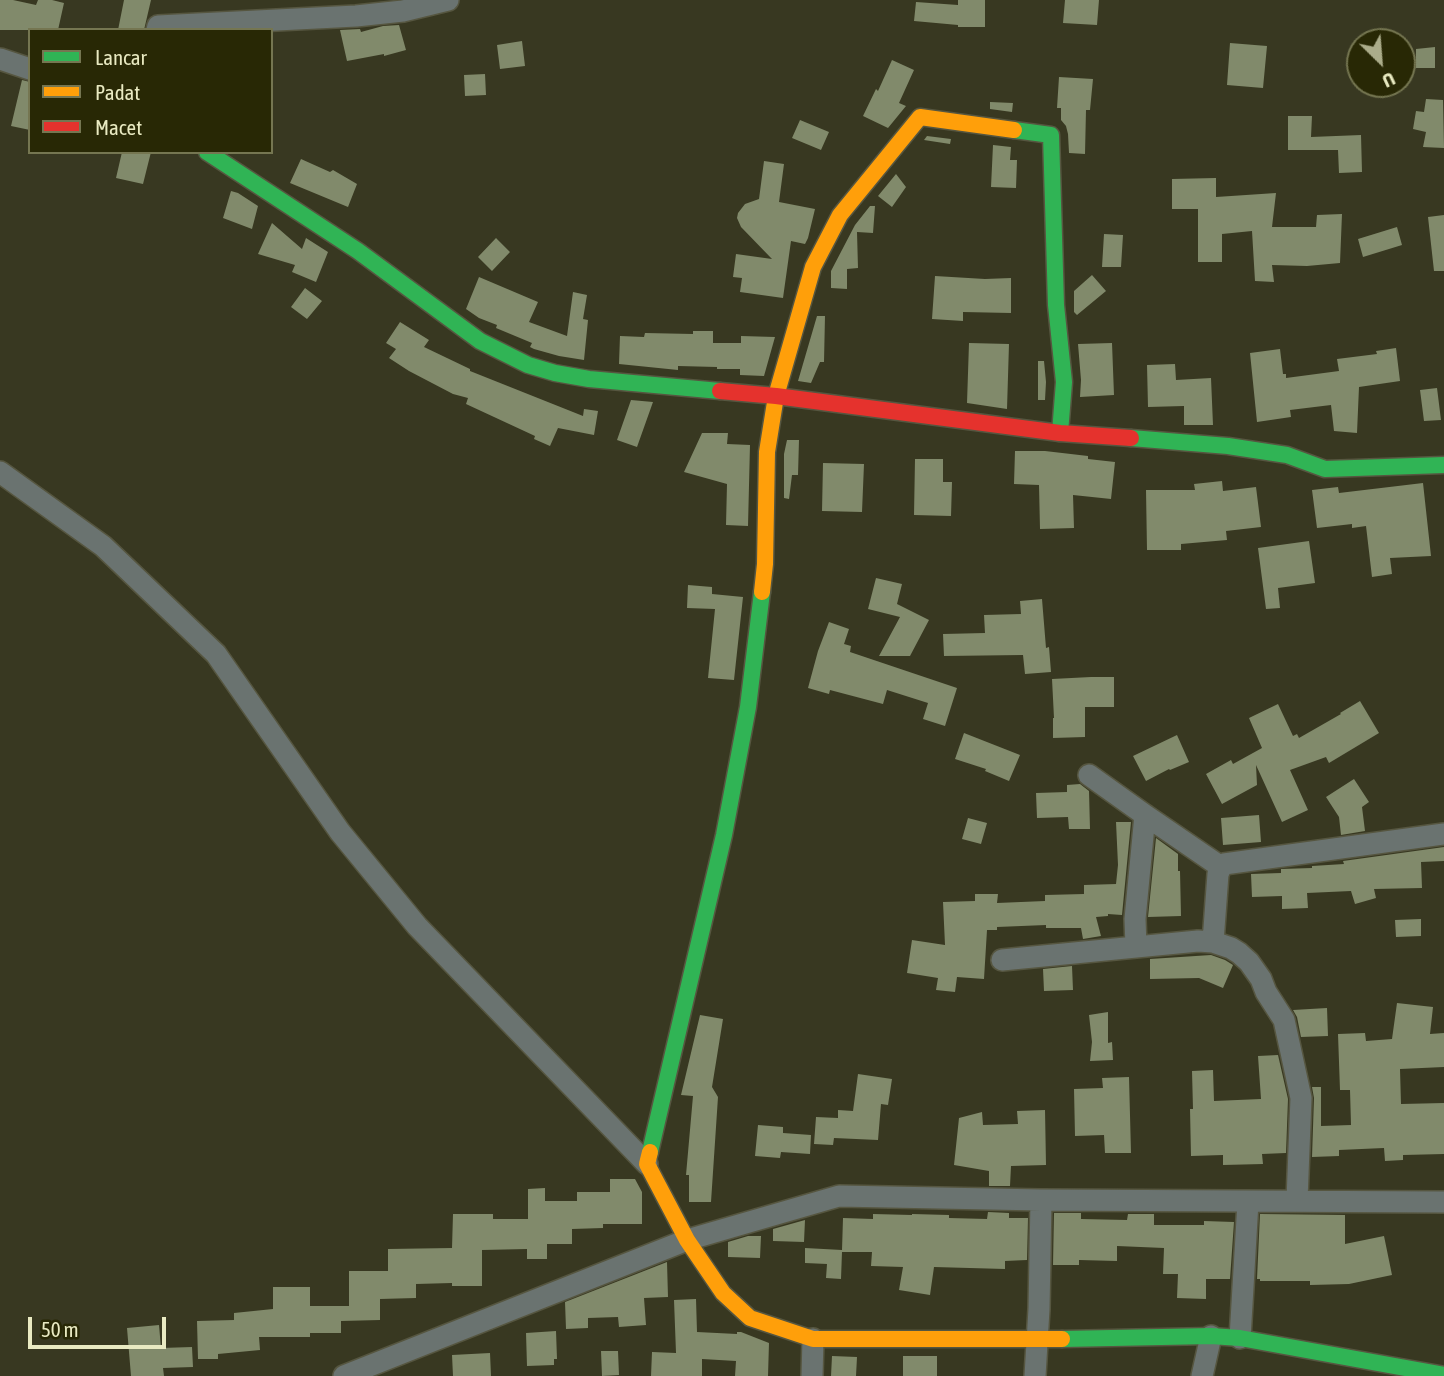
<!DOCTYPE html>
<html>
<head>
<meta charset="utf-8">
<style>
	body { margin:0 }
	#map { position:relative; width:1444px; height:1376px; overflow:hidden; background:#383821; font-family:"Asap Condensed",sans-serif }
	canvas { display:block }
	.legend { position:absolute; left:28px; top:28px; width:245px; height:126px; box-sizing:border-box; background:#282805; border:2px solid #757651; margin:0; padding:9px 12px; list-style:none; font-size:21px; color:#e9eac2 }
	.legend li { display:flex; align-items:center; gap:14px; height:35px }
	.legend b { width:35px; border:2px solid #757651 }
	.north { position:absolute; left:1346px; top:28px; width:70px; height:70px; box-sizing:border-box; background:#282805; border:2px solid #757651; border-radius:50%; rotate:155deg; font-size:19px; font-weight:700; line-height:28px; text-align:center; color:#e9eac2 }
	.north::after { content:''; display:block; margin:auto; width:24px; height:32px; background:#abac8a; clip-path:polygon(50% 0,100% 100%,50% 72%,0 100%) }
	.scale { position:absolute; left:28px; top:1317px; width:138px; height:32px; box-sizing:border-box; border:4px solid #e9eac2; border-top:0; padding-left:9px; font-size:21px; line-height:24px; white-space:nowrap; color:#e9eac2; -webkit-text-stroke:5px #282805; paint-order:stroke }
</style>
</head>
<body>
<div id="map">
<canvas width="1444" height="1376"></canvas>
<ul class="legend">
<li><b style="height:9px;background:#30b455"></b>Lancar</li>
<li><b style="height:9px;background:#ff9f0a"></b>Padat</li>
<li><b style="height:9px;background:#e5322d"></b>Macet</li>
</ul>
<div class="north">U</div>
<div class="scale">50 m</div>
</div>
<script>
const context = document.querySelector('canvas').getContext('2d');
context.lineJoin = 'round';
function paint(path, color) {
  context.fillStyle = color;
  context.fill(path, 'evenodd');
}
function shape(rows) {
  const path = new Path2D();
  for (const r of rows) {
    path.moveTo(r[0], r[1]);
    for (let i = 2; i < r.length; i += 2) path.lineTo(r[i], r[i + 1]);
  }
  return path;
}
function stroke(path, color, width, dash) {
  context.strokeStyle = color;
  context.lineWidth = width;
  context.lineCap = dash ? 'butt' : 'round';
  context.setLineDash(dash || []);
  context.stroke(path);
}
paint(shape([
	[0,0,13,0,36,5,38,0,52,0,64,3,58,30,0,30],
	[124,0,151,0,144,30,118,30],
	[958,0,985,0,985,27,958,27,958,25,914,21,916,2,958,5],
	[1065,0,1099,0,1097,25,1063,23],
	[399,25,406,50,384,56,384,54,347,61,340,30,360,29,361,32,383,26],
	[522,41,525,66,500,69,497,45],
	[1230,43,1267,46,1263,88,1227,85],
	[1435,47,1435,68,1416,68,1416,49],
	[892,60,914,70,899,103,906,106,888,128,863,116,876,89,878,91],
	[485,74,486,95,465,96,464,75],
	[1059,77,1093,79,1090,110,1086,110,1085,154,1069,153,1068,134,1066,126,1061,120,1061,108,1057,108],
	[22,80,30,82,30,130,11,126],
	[1426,99,1443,100,1444,148,1423,147,1426,132,1413,129,1416,111,1424,112],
	[990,102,1013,103,1012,112,990,109],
	[1288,116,1312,116,1311,137,1361,135,1362,172,1339,173,1338,150,1288,150],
	[800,120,829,132,821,150,792,138],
	[927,136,951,139,950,144,924,140],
	[993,145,1011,147,1010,160,1017,160,1016,188,991,187],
	[122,152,151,152,143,184,116,178],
	[301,159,330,172,333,170,357,184,348,207,290,183],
	[764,161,784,164,779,202,815,209,808,238,805,244,791,241,783,298,740,292,742,278,733,277,736,254,772,259,741,227,737,218,738,213,745,204,759,199],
	[896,174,906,187,892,207,878,196],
	[1216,178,1216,197,1276,193,1272,227,1316,227,1317,215,1342,214,1340,263,1307,266,1272,265,1274,282,1255,281,1252,231,1222,234,1222,262,1198,262,1198,209,1172,209,1172,179],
	[231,191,238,193,258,206,252,229,223,218],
	[870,206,875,206,873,233,857,232,858,268,847,269,847,289,831,288,831,271,855,225],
	[1444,215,1444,271,1434,271,1428,217],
	[272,223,302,249,306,238,328,252,316,282,292,272,295,265,258,254],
	[1397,227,1402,245,1363,257,1358,239],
	[1104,234,1123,235,1121,267,1102,267],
	[496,238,510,252,492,271,478,257],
	[1092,275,1106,291,1077,315,1074,312,1074,291],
	[935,276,985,279,1011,278,1011,313,963,312,963,321,932,319],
	[479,277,538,302,529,322,567,336,573,292,587,295,583,319,588,320,584,360,559,356,534,349,530,347,532,343,496,328,497,325,479,318,466,309],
	[305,288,322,301,307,319,291,307],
	[817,316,825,316,824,362,820,362,811,383,798,381],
	[400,322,429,340,424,347,470,369,470,371,583,416,584,409,598,411,594,435,558,428,550,446,534,439,535,436,466,404,468,398,453,394,409,371,389,358,396,349,386,343],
	[693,331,713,331,713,343,741,343,741,336,775,337,764,376,740,375,740,369,717,369,717,367,678,366,678,370,619,364,620,336,644,337,645,333,693,334],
	[969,343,1009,344,1007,409,967,403],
	[1112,343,1114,395,1080,397,1081,380,1078,344],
	[1396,348,1400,381,1359,387,1357,433,1334,431,1331,405,1290,410,1291,417,1257,422,1250,353,1280,349,1283,374,1286,374,1286,378,1339,371,1337,359,1377,354,1376,351],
	[1038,361,1044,361,1046,382,1045,400,1038,400],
	[1175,364,1176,380,1211,378,1213,425,1184,425,1184,406,1148,407,1147,365],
	[1437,388,1441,420,1424,421,1420,390],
	[631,400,653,402,637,447,617,440],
	[702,433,728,433,727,444,750,445,748,526,726,525,727,484,684,472],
	[787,440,799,440,798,475,792,475,789,499,784,498,784,454],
	[1015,451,1045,451,1088,456,1088,459,1115,462,1111,499,1073,495,1074,528,1040,529,1039,485,1014,484],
	[915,459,943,459,943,482,952,482,951,516,914,515],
	[823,463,864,464,862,512,822,511],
	[1222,481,1223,491,1256,487,1261,527,1226,531,1227,540,1181,544,1181,550,1147,550,1146,490,1195,490,1194,484],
	[1423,483,1431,556,1390,558,1392,574,1372,577,1366,526,1352,528,1352,524,1317,528,1312,490,1338,487,1339,493],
	[1309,541,1315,583,1278,588,1280,608,1266,609,1258,548],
	[876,578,902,584,897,604,929,620,910,656,879,656,900,617,868,609],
	[688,585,712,587,712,594,743,597,734,680,708,678,715,609,687,608],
	[1042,599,1046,648,1049,647,1051,672,1025,674,1023,655,944,656,943,634,985,633,984,615,1021,614,1020,601],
	[829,622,849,629,844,644,851,646,850,652,957,688,945,726,923,719,928,703,887,690,883,704,830,690,829,694,808,688,818,651],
	[1091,677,1114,677,1114,707,1085,707,1085,737,1053,738,1053,718,1054,718,1052,679],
	[1360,701,1379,733,1329,763,1326,757,1290,770,1308,810,1282,822,1256,765,1257,785,1222,804,1206,774,1231,760,1233,764,1262,748,1249,718,1278,704,1293,736,1297,734,1299,738,1341,714,1340,713],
	[964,733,1020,755,1009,781,985,771,986,769,955,759],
	[1177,735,1189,762,1170,770,1169,769,1146,781,1133,756],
	[1354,779,1369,802,1362,807,1365,831,1341,835,1339,817,1326,797],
	[1080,784,1089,791,1090,829,1069,829,1068,817,1037,818,1036,793,1067,792,1067,785],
	[1259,815,1261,842,1223,845,1221,818],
	[968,818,987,823,981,844,962,839],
	[1116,822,1131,822,1122,915,1108,914,1108,916,1096,917,1101,936,1083,939,1081,928,1046,928,1046,925,997,927,997,930,987,930,984,979,957,977,955,992,936,990,938,978,907,973,912,940,945,945,943,902,975,901,975,894,998,894,997,903,1045,901,1045,895,1084,894,1084,885,1116,884,1118,865],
	[1156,838,1178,854,1178,871,1180,871,1181,916,1148,917],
	[1444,847,1444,861,1421,862,1422,888,1374,889,1376,898,1355,904,1351,891,1307,893,1308,908,1282,909,1282,896,1252,897,1251,874,1281,873,1281,869,1312,868,1312,866,1344,864,1343,861],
	[1421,919,1421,936,1396,937,1395,920],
	[1211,955,1225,960,1233,965,1223,988,1199,978,1150,979,1150,959],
	[1072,966,1073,990,1044,991,1043,969],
	[1397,1003,1433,1007,1430,1034,1444,1033,1444,1067,1400,1069,1401,1104,1444,1103,1444,1154,1403,1155,1403,1160,1385,1161,1384,1148,1339,1150,1339,1156,1312,1157,1314,1098,1312,1087,1321,1087,1321,1126,1351,1125,1350,1090,1340,1090,1338,1034,1365,1033,1366,1041,1392,1039],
	[1327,1008,1328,1036,1301,1037,1297,1017,1293,1010],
	[1108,1012,1108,1043,1112,1042,1113,1060,1090,1061,1092,1042,1089,1015],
	[700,1015,723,1019,712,1087,718,1097,711,1202,689,1202,689,1175,686,1175,693,1096,681,1095],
	[1278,1055,1288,1099,1286,1153,1262,1154,1263,1164,1223,1165,1223,1155,1191,1156,1190,1109,1193,1109,1192,1071,1213,1070,1214,1101,1261,1099,1258,1056],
	[858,1074,892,1079,888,1105,881,1104,878,1140,834,1138,833,1145,814,1144,816,1117,838,1118,838,1110,853,1111],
	[1129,1077,1131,1153,1105,1153,1104,1135,1075,1136,1074,1089,1103,1088,1102,1078],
	[1045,1110,1046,1165,1011,1166,1010,1186,989,1186,989,1171,954,1165,959,1118,982,1112,983,1125,1018,1124,1017,1111],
	[758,1125,783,1127,783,1133,811,1135,810,1154,781,1152,780,1158,755,1156],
	[610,1179,635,1179,642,1192,642,1224,603,1224,603,1228,572,1229,572,1244,547,1244,547,1259,527,1259,527,1249,482,1250,482,1286,452,1286,452,1283,416,1284,416,1298,380,1299,380,1320,341,1321,341,1333,310,1333,310,1337,259,1337,260,1350,218,1354,218,1359,198,1359,197,1321,234,1320,234,1313,273,1309,273,1287,310,1287,310,1306,349,1306,349,1271,388,1271,388,1249,452,1248,453,1214,493,1214,493,1219,528,1219,528,1189,545,1188,545,1201,577,1201,577,1192,610,1192],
	[988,1212,1009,1213,1009,1218,1028,1218,1027,1260,1005,1261,1005,1269,934,1267,930,1295,899,1290,903,1267,871,1266,872,1252,842,1252,841,1279,826,1278,827,1264,805,1263,805,1248,842,1250,843,1218,873,1219,873,1214,912,1215,912,1214,949,1215,949,1218,987,1219],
	[1054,1213,1081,1213,1081,1219,1127,1220,1128,1214,1154,1214,1154,1225,1204,1225,1204,1221,1234,1222,1230,1279,1206,1279,1206,1299,1177,1298,1178,1274,1163,1274,1164,1248,1117,1246,1117,1261,1079,1260,1079,1265,1053,1265],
	[1260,1214,1345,1215,1345,1244,1384,1236,1392,1275,1349,1284,1310,1285,1310,1281,1260,1281,1260,1279,1257,1279],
	[805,1220,804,1242,773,1241,773,1229],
	[748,1236,761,1236,760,1258,728,1257,728,1242],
	[667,1262,668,1297,644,1298,646,1325,619,1327,618,1317,588,1318,588,1328,566,1329,565,1302],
	[696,1299,697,1332,737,1334,737,1332,741,1332,769,1343,768,1376,735,1376,736,1361,702,1359,702,1376,651,1376,652,1352,676,1353,674,1300],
	[159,1325,161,1348,192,1347,193,1367,163,1368,164,1376,131,1376,127,1328],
	[556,1331,557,1359,554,1359,554,1365,527,1366,526,1333],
	[601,1351,618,1351,619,1375,602,1376],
	[490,1353,491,1376,453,1376,452,1355],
	[832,1356,857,1357,856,1376,831,1376],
	[903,1356,937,1356,937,1376,903,1376]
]), '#818a6b');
const street = shape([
	[157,30,158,26,356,16,403,11,448,0],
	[0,59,30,69],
	[0,472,103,546,216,654,340,832,417,926,647,1164],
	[1089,775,1145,815,1221,867],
	[1213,942,1218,874,1221,867,1224,864,1444,834],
	[1136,947,1135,919,1145,815],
	[1002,960,1198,941,1213,942,1231,948,1239,953,1249,962,1261,979,1266,992,1284,1020,1301,1098,1297,1200],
	[1240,1338,1248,1202],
	[344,1376,687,1240,839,1196,1041,1200,1444,1202],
	[812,1376,813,1339],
	[1035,1376,1039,1309,1041,1200],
	[1202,1376,1211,1336]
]);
const fast = shape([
	[1014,130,1051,135,1056,305,1064,382,1060,433],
	[207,152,358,251,480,341,528,365,555,373,589,379,720,391],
	[1131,438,1228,446,1287,455,1325,469,1444,465],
	[650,1152,724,835,748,707,762,592],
	[1062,1339,1211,1336,1240,1338,1444,1375]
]);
const slow = shape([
	[762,592,765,564,767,452,776,396,813,267,840,215,920,117,1014,130],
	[650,1152,647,1164,687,1240,723,1293,750,1318,813,1339,1062,1339]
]);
const jam = shape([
	[720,391,776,396,1060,433,1131,438]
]);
stroke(street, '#565640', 24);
stroke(fast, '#565640', 19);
stroke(slow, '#565640', 19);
stroke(jam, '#565640', 19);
stroke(street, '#6a7370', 21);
stroke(fast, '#30b455', 16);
stroke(slow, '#ff9f0a', 16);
stroke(jam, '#e5322d', 16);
</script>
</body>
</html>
